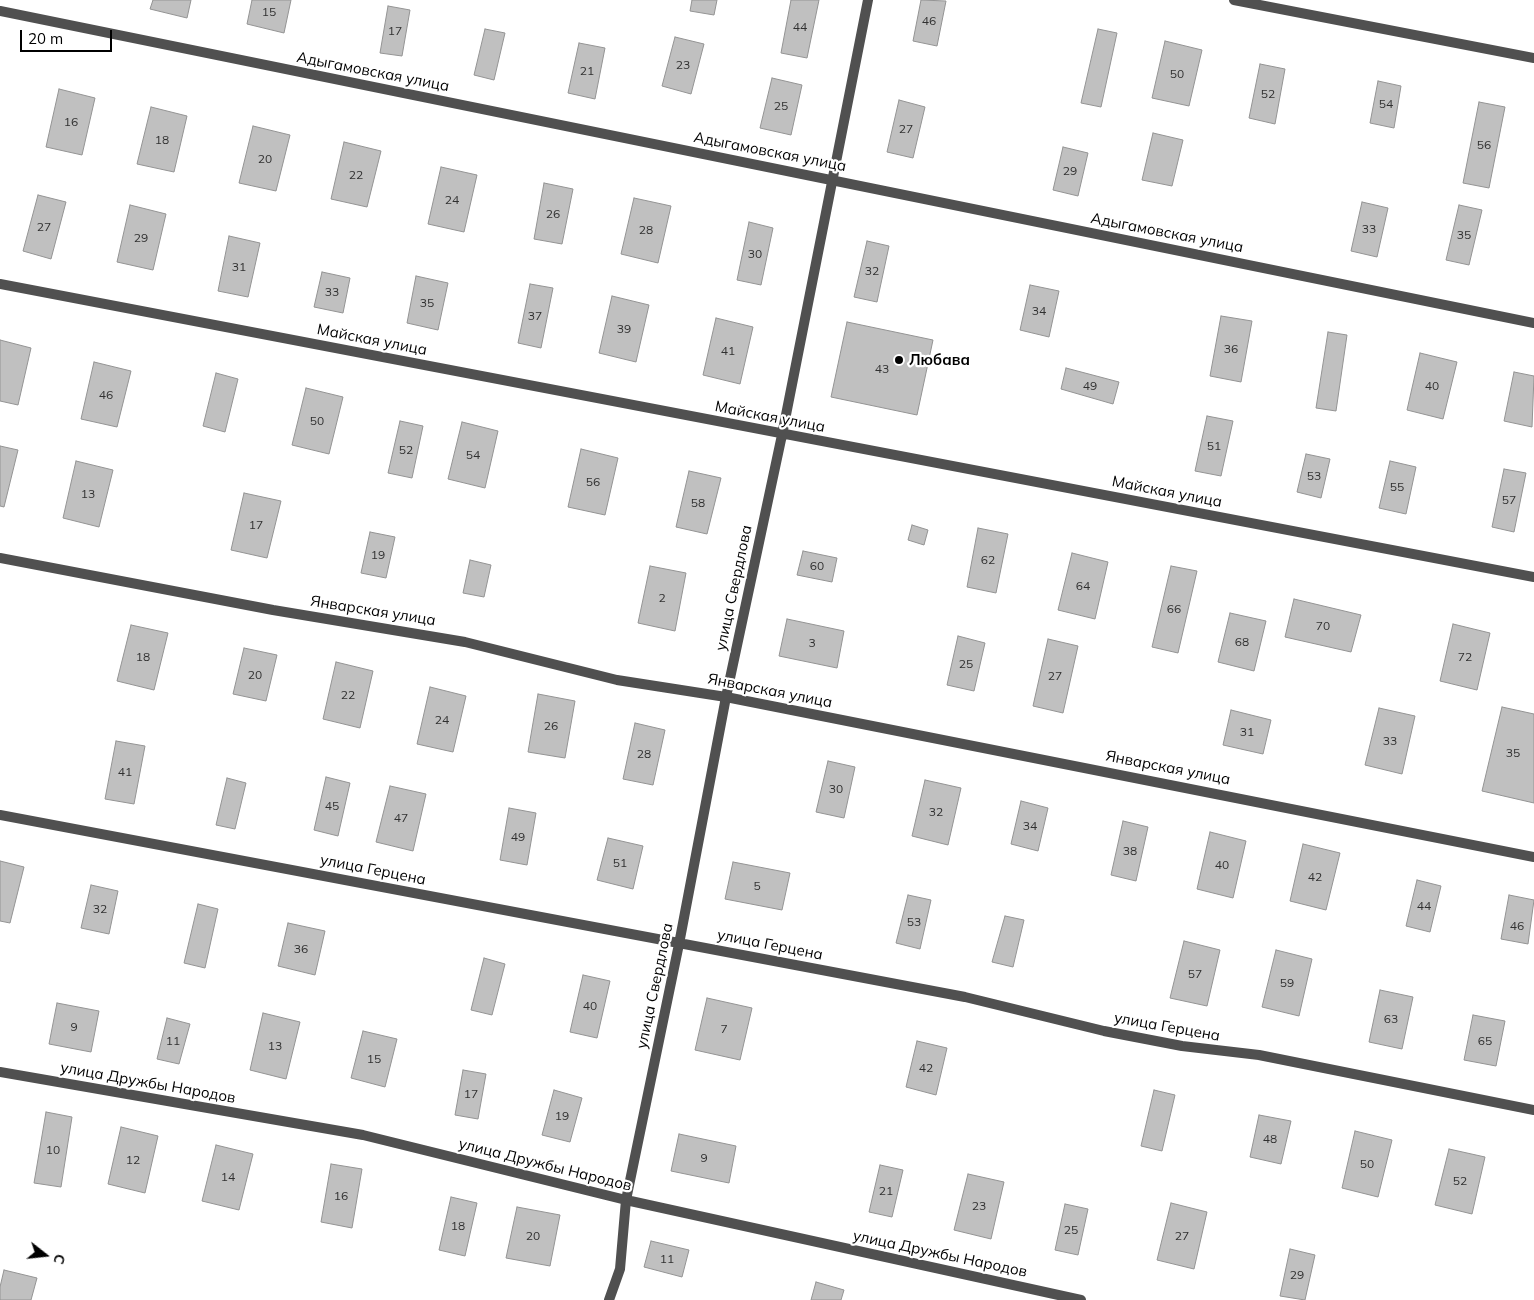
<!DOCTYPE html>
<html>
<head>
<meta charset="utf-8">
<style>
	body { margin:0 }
	#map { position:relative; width:1534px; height:1300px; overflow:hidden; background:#fff; font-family:Mulish,sans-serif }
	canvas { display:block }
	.north { position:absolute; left:20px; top:1230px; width:50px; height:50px; -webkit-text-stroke:4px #fff; paint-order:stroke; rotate:106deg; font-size:14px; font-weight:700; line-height:20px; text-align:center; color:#000 }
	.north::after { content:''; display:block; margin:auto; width:18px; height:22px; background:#000; clip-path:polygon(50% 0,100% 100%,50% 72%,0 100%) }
	.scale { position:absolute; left:20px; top:30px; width:92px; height:22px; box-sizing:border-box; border:2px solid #000; border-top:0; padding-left:6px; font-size:15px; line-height:18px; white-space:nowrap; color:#000; -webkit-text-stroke:4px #fff; paint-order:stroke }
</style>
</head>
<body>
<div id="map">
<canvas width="1534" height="1300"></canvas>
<div class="north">С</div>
<div class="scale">20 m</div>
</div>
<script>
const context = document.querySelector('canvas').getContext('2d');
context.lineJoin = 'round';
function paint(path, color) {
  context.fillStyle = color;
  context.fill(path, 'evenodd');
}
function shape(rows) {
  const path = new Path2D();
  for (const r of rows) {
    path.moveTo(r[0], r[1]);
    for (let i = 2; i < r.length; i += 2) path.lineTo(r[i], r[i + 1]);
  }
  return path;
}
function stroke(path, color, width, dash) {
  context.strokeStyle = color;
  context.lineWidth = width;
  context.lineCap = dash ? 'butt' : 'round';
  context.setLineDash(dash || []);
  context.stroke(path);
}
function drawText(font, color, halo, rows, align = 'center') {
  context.font = font + ' Mulish,sans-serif';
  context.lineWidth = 4.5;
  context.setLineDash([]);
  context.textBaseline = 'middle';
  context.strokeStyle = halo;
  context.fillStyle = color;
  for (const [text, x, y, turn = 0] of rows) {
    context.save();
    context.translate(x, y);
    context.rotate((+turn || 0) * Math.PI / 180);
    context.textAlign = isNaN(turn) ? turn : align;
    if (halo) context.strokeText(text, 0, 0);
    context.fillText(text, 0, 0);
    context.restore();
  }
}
const building = shape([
	[153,0,191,0,187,18,150,9,153,0],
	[252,0,291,0,284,33,247,24,252,0],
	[692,0,717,0,714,15,690,11,692,0],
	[791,0,819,0,807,58,781,53,791,0],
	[921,0,946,1,937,46,913,41,921,0],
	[388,6,410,10,402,56,380,53,388,6],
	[485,29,505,33,494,80,474,75,485,29],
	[1098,29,1117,33,1101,107,1081,103,1098,29],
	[675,37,704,44,691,94,662,86,675,37],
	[1165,41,1202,50,1189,106,1152,98,1165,41],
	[579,43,605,48,595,99,568,93,579,43],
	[1260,64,1285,69,1275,124,1249,118,1260,64],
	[772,78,802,85,791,135,760,128,772,78],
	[1378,81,1401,86,1394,128,1370,123,1378,81],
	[59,89,95,98,82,155,46,147,59,89],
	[899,100,925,107,913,158,887,152,899,100],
	[1479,102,1505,107,1489,188,1463,183,1479,102],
	[151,107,187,116,174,172,137,164,151,107],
	[253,126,290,135,276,191,239,183,253,126],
	[1153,133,1183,140,1172,186,1142,180,1153,133],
	[344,142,381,151,367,207,331,199,344,142],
	[1063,147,1088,153,1078,196,1053,190,1063,147],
	[441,167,477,175,464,232,428,224,441,167],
	[544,183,573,189,562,244,534,239,544,183],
	[38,195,66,202,51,259,23,251,38,195],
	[634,198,671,206,658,263,621,254,634,198],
	[1362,202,1388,208,1377,257,1351,251,1362,202],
	[130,205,166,214,153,270,117,262,130,205],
	[1459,205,1482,210,1469,265,1446,260,1459,205],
	[749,222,773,228,761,285,737,280,749,222],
	[229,236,260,243,248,297,218,291,229,236],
	[867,241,889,246,877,302,854,297,867,241],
	[322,272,350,278,343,313,314,307,322,272],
	[416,276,448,283,438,330,407,323,416,276],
	[530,284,553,288,541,348,518,343,530,284],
	[1030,285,1059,291,1049,337,1020,330,1030,285],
	[612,296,649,305,636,362,599,353,612,296],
	[1221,316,1252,321,1241,382,1210,376,1221,316],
	[716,318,753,327,740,384,703,375,716,318],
	[847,322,933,340,917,415,831,397,847,322],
	[1328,332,1347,335,1336,411,1316,408,1328,332],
	[0,340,31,348,18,405,0,401,0,340],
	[1420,353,1457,362,1443,419,1407,410,1420,353],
	[94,362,131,371,117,427,81,419,94,362],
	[1066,368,1119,382,1113,404,1061,389,1066,368],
	[1514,372,1534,376,1532,427,1504,421,1514,372],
	[216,373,238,379,225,432,203,426,216,373],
	[306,388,343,397,329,454,292,445,306,388],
	[1207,416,1233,421,1221,476,1195,471,1207,416],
	[400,421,423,426,412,478,388,473,400,421],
	[462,422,498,431,485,488,448,479,462,422],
	[0,446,18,450,4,507,0,506,0,446],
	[581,449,618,458,605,515,568,507,581,449],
	[1306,454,1330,459,1321,498,1297,492,1306,454],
	[76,461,113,470,99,527,63,518,76,461],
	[1390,461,1416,467,1406,514,1379,508,1390,461],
	[1504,469,1526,473,1514,532,1492,527,1504,469],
	[689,471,721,478,707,534,676,527,689,471],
	[244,493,281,501,267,558,231,550,244,493],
	[912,525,928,530,924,545,908,540,912,525],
	[978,528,1008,534,996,593,967,587,978,528],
	[370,532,395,537,386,578,361,573,370,532],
	[803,551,837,558,832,582,797,575,803,551],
	[1072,553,1108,562,1095,619,1058,610,1072,553],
	[470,560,491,565,484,597,463,593,470,560],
	[650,566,686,573,675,631,638,623,650,566],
	[1171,566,1197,571,1178,653,1152,647,1171,566],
	[1294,599,1361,615,1351,652,1285,637,1294,599],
	[1230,613,1266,621,1254,671,1218,662,1230,613],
	[787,619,844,631,837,668,779,656,787,619],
	[1453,624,1490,633,1477,690,1440,681,1453,624],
	[131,625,168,633,154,690,117,681,131,625],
	[958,636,985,643,974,691,947,685,958,636],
	[1048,639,1078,646,1063,713,1033,706,1048,639],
	[244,648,277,655,266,701,233,694,244,648],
	[336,662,373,671,360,728,323,719,336,662],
	[430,687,466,696,453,752,417,744,430,687],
	[538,694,575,701,565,758,528,752,538,694],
	[1502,707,1534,714,1534,803,1482,791,1502,707],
	[1379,708,1415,716,1402,774,1365,765,1379,708],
	[1231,710,1271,720,1263,754,1223,745,1231,710],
	[635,723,665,730,653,785,623,779,635,723],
	[116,741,145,746,134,804,105,799,116,741],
	[828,761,855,767,844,818,816,812,828,761],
	[326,777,350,783,338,836,314,830,326,777],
	[227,778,246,783,235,829,216,825,227,778],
	[925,780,961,788,948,845,912,836,925,780],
	[390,786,426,794,413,851,376,842,390,786],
	[1021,801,1048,808,1038,851,1011,844,1021,801],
	[509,808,536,813,527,865,500,860,509,808],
	[1123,821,1148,827,1136,881,1111,875,1123,821],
	[1210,832,1246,841,1233,898,1197,889,1210,832],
	[608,838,643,846,633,889,597,880,608,838],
	[1303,844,1340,853,1326,910,1290,901,1303,844],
	[0,861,24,867,10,923,0,921,0,861],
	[733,862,790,873,782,910,725,899,733,862],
	[1417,880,1441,886,1430,932,1406,926,1417,880],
	[91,885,118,891,109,934,81,928,91,885],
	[908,895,931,900,920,949,896,943,908,895],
	[1509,895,1534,900,1528,944,1501,939,1509,895],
	[198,904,218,909,205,968,184,963,198,904],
	[1005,916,1024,920,1013,967,992,962,1005,916],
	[288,923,325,931,315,975,278,966,288,923],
	[1184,941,1220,950,1207,1006,1170,998,1184,941],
	[1276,950,1312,959,1299,1016,1262,1007,1276,950],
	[484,958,505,964,492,1015,471,1010,484,958],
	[583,975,610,981,597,1038,570,1032,583,975],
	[1380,990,1413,997,1402,1049,1369,1042,1380,990],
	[707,998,752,1008,740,1060,695,1050,707,998],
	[57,1003,99,1011,91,1052,49,1044,57,1003],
	[263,1013,300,1022,286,1079,250,1070,263,1013],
	[1473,1015,1505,1021,1496,1066,1464,1060,1473,1015],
	[167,1018,190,1024,179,1064,157,1059,167,1018],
	[363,1031,397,1039,385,1087,351,1078,363,1031],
	[917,1041,947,1048,936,1095,906,1087,917,1041],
	[463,1070,486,1074,478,1119,455,1115,463,1070],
	[554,1090,582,1098,570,1142,542,1135,554,1090],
	[1154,1090,1175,1095,1162,1151,1141,1146,1154,1090],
	[46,1112,72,1117,61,1187,34,1183,46,1112],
	[1259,1115,1291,1121,1281,1164,1250,1157,1259,1115],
	[121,1127,158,1136,145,1193,108,1184,121,1127],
	[1355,1131,1392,1140,1378,1197,1342,1188,1355,1131],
	[679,1134,736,1146,729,1183,671,1171,679,1134],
	[216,1145,253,1154,239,1210,202,1201,216,1145],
	[1449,1149,1485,1157,1472,1214,1435,1205,1449,1149],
	[331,1164,362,1169,352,1228,321,1222,331,1164],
	[880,1165,903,1170,892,1217,869,1212,880,1165],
	[968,1174,1004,1182,991,1239,954,1230,968,1174],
	[451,1197,477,1203,465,1256,439,1250,451,1197],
	[1171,1203,1207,1212,1194,1269,1157,1260,1171,1203],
	[1065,1204,1088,1209,1078,1255,1055,1250,1065,1204],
	[517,1207,560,1215,550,1266,506,1258,517,1207],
	[651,1241,689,1250,682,1277,644,1267,651,1241],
	[1290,1249,1315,1255,1305,1300,1280,1296,1290,1249],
	[4,1270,37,1278,31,1300,0,1300,0,1287,4,1270],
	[816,1282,844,1290,841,1300,811,1300,816,1282]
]);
paint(building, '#c0c0c0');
stroke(building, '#949494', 1);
stroke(shape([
	[0,11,1534,323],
	[0,284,1534,577],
	[0,558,273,610,465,642,617,680,726,697,1534,857],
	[0,815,965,997,1104,1031,1182,1046,1259,1055,1534,1110],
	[0,1072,363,1135,626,1200,1081,1300],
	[609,1300,620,1269,626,1200,679,944,726,697,782,435,868,0]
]), '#505050', 10);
stroke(shape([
	[1234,0,1534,58]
]), '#505050', 10);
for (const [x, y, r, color] of [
	[899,360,5,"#000"]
]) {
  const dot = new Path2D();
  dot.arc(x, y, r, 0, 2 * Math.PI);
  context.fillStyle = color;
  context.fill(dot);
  stroke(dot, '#fff', 2);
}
drawText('12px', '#303030', null, [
	["15",269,12],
	["46",929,21],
	["44",800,27],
	["17",395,31],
	["23",683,65],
	["21",587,71],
	["50",1177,74],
	["52",1268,94],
	["54",1386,104],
	["25",781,106],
	["16",71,122],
	["27",906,129],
	["18",162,140],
	["56",1484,145],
	["20",265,159],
	["29",1070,171],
	["22",356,175],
	["24",452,200],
	["26",553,214],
	["27",44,227],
	["33",1369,229],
	["28",646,230],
	["35",1464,235],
	["29",141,238],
	["30",755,254],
	["31",239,267],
	["32",872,271],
	["33",332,292],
	["35",427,303],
	["34",1039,311],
	["37",535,316],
	["39",624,329],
	["36",1231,349],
	["41",728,351],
	["43",882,369],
	["49",1090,386],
	["40",1432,386],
	["46",106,395],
	["50",317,421],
	["51",1214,446],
	["52",406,450],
	["54",473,455],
	["53",1314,476],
	["56",593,482],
	["55",1397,487],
	["13",88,494],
	["57",1509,500],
	["58",698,503],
	["17",256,525],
	["19",378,555],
	["62",988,560],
	["60",817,566],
	["64",1083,586],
	["2",662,598],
	["66",1174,609],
	["70",1323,626],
	["68",1242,642],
	["3",812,643],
	["18",143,657],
	["72",1465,657],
	["25",966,664],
	["20",255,675],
	["27",1055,676],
	["22",348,695],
	["24",442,720],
	["26",551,726],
	["31",1247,732],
	["33",1390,741],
	["35",1513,753],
	["28",644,754],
	["41",125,772],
	["30",836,789],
	["45",332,806],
	["32",936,812],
	["47",401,818],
	["34",1030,826],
	["49",518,837],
	["38",1130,851],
	["51",620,863],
	["40",1222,865],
	["42",1315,877],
	["5",757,886],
	["44",1424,906],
	["32",100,909],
	["53",914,922],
	["46",1517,926],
	["36",301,949],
	["57",1195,974],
	["59",1287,983],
	["40",590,1006],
	["63",1391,1019],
	["9",74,1027],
	["7",724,1029],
	["11",173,1041],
	["65",1485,1041],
	["13",275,1046],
	["15",374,1059],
	["42",926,1068],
	["17",471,1094],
	["19",562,1116],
	["48",1270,1139],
	["10",53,1150],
	["9",704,1158],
	["12",133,1160],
	["50",1367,1164],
	["14",228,1177],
	["52",1460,1181],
	["21",886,1191],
	["16",341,1196],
	["23",979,1206],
	["18",458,1226],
	["25",1071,1230],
	["20",533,1236],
	["27",1182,1236],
	["11",667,1259],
	["29",1297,1275]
]);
drawText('15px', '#000', '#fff', [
	["Адыгамовская улица",373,72,11],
	["Адыгамовская улица",770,152,11],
	["Адыгамовская улица",1167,233,11],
	["Майская улица",372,340,11],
	["Майская улица",770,417,11],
	["Майская улица",1167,492,11],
	["улица Свердлова",734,588,-78],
	["Январская улица",373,611,9],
	["Январская улица",770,691,11],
	["Январская улица",1168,768,11],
	["улица Герцена",373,870,11],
	["улица Герцена",770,945,11],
	["улица Свердлова",655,986,-78],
	["улица Герцена",1167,1027,10],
	["улица Дружбы Народов",148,1083,10],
	["улица Дружбы Народов",545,1165,14],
	["улица Дружбы Народов",940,1254,12]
]);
drawText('bold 15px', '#000', '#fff', [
	["Любава",909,360]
], 'left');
</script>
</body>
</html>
